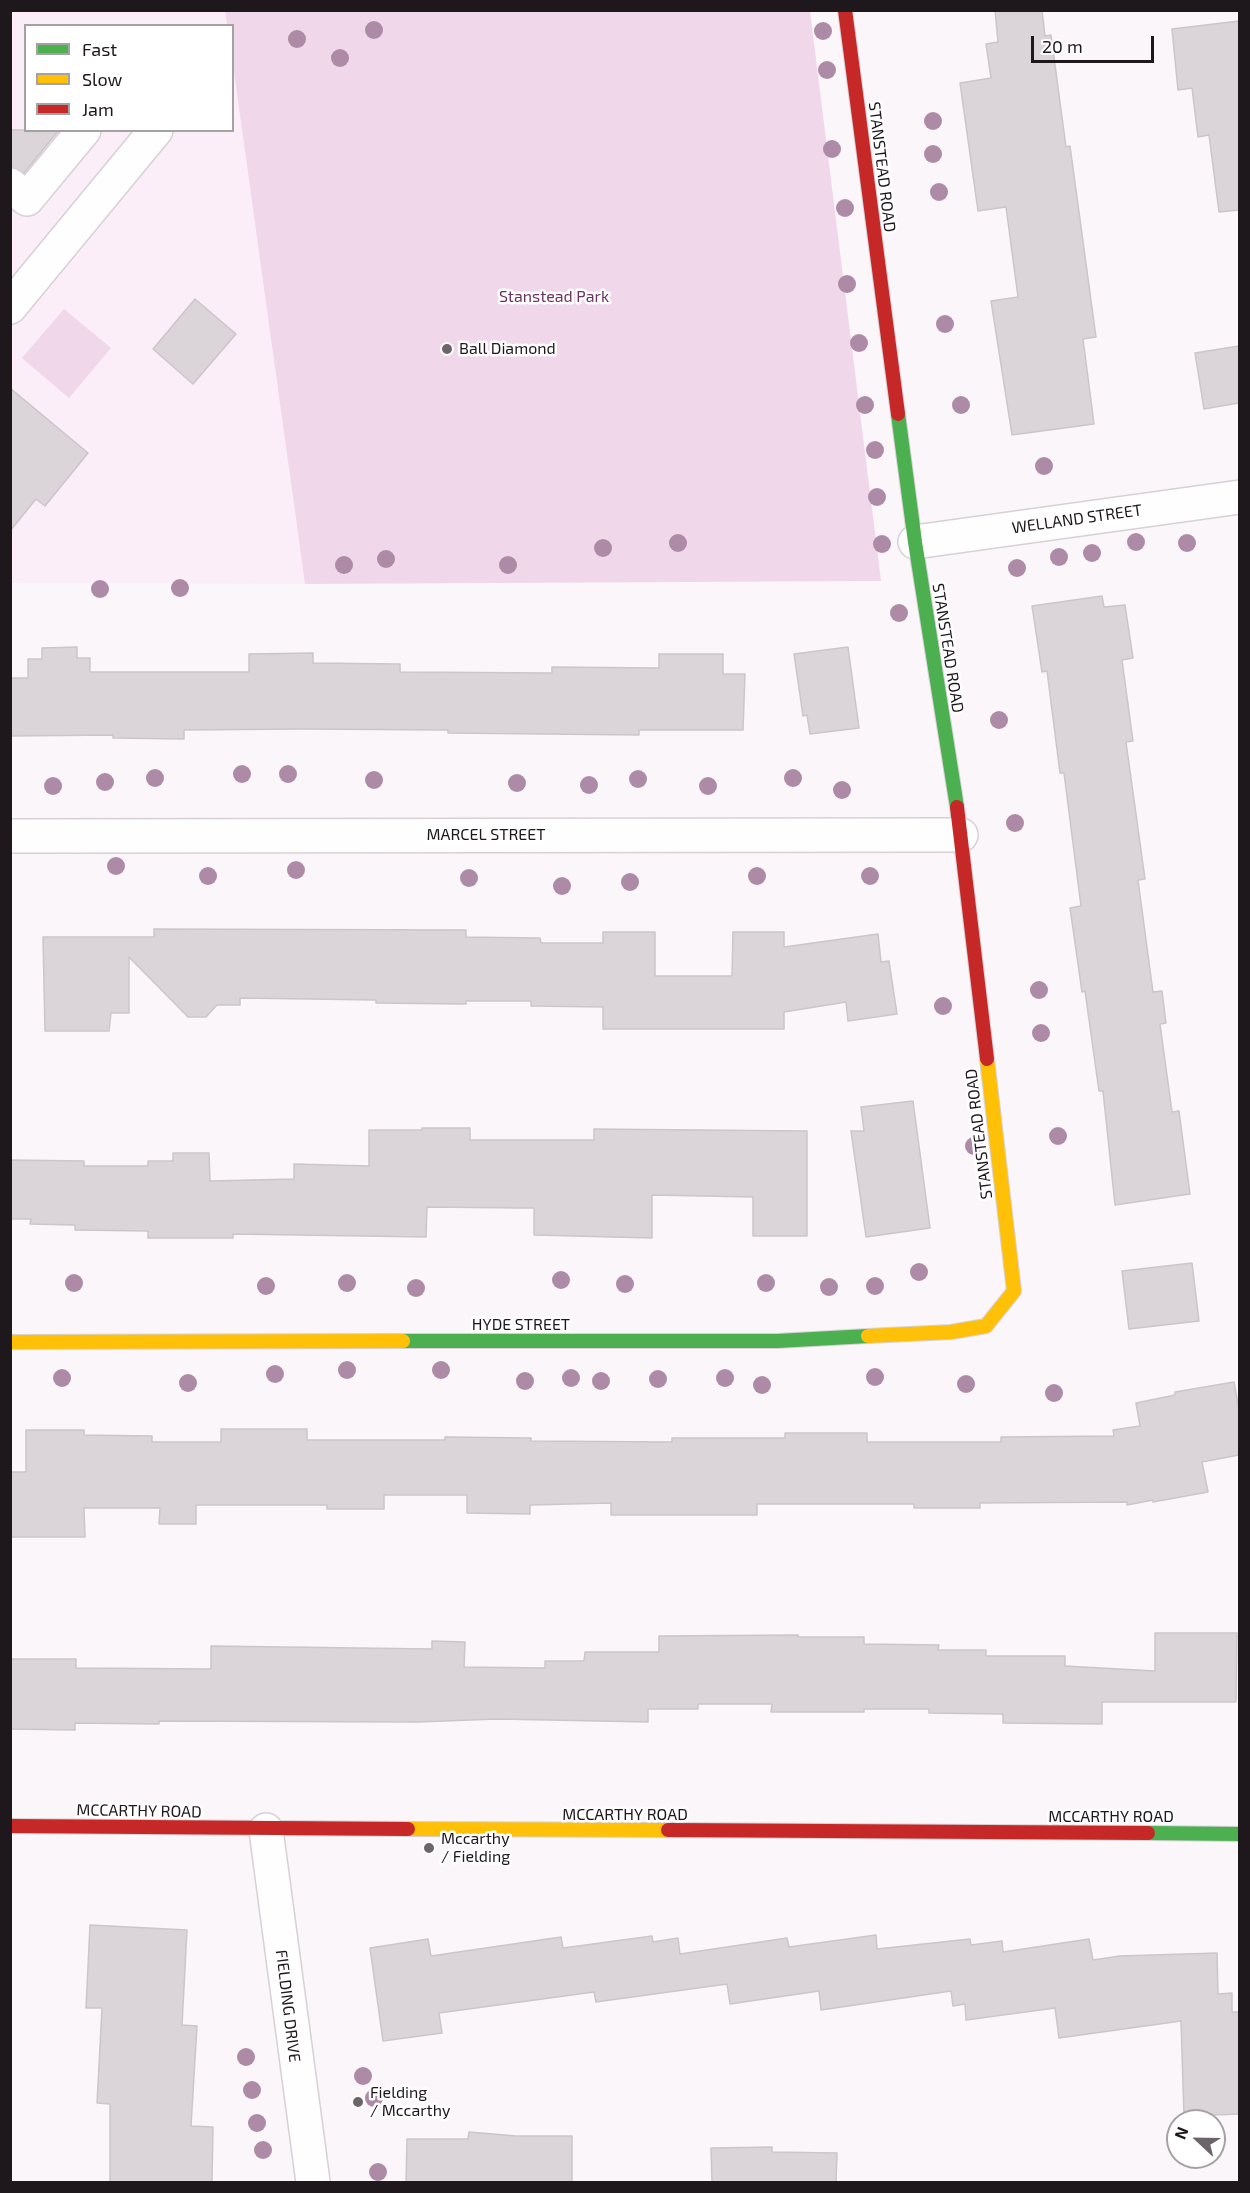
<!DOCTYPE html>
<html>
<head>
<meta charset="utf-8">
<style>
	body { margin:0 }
	#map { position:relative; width:1250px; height:2193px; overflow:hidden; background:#fbf6fa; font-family:"Exo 2",sans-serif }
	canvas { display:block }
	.frame { position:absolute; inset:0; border:12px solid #1e171c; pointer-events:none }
	.legend { position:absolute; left:24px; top:24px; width:210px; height:108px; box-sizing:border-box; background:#fff; border:2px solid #a5a2a4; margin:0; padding:8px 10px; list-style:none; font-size:18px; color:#1e171c }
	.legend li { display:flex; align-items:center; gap:12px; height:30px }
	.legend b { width:30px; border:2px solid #a5a2a4 }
	.north { position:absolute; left:1166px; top:2109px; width:60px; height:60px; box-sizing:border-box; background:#fff; border:2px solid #a5a2a4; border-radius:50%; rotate:292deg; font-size:16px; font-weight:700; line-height:24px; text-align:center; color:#1e171c }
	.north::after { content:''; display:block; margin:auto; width:21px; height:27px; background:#6b656a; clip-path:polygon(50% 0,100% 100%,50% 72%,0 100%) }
	.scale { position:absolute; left:1031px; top:36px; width:123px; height:27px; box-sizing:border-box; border:3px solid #1e171c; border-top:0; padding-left:8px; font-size:18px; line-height:21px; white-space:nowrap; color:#1e171c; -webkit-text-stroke:4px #fff; paint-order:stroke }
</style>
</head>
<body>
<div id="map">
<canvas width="1250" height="2193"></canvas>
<div class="frame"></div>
<ul class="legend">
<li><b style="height:8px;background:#4caf50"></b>Fast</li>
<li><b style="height:8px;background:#ffc107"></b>Slow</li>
<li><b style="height:8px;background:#c62828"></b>Jam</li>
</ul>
<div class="north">N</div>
<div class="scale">20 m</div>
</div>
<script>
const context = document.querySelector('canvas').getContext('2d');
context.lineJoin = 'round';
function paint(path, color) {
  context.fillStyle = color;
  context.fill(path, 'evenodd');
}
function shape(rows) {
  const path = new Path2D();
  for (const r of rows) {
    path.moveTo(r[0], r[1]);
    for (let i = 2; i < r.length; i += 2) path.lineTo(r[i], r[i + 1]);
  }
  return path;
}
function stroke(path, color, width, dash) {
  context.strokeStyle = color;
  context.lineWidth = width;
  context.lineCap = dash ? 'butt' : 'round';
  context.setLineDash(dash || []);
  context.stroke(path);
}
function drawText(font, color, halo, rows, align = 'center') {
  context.font = font + ' "Exo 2",sans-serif';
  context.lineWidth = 5;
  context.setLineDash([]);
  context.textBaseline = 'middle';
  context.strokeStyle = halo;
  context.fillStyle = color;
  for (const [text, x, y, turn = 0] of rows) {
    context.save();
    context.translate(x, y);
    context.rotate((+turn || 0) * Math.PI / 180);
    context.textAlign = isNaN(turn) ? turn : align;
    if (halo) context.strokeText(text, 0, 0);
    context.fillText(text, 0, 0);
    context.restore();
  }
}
paint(shape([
	[11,11,225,11,227,25,26,26,26,130,232,130,233,65,305,584,11,583]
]), '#fceef9');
paint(shape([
	[225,11,810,11,881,581,305,584,233,65,232,26,227,25],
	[64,309,111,348,69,398,22,358]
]), '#f0d7ea');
const building = shape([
	[995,10,1042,10,1045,36,1051,35,1066,147,1070,146,1096,337,1083,339,1094,424,1012,435,991,301,1018,297,1006,207,978,211,960,83,991,78,986,44,998,42,995,10],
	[1239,21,1239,210,1219,212,1209,135,1198,137,1192,88,1178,90,1172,29,1239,21],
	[10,130,59,130,24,173,10,167,10,130],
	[195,299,236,334,193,384,153,349,195,299],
	[1239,346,1239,403,1204,409,1195,353,1239,346],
	[10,388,88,453,45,506,36,499,10,531,10,388],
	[1102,596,1104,607,1125,605,1133,658,1122,660,1133,741,1126,742,1145,879,1138,880,1153,992,1162,991,1166,1023,1160,1024,1172,1112,1179,1111,1190,1194,1115,1205,1103,1091,1099,1091,1085,991,1082,992,1070,908,1081,906,1064,773,1060,773,1047,671,1042,672,1032,606,1102,596],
	[77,647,77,658,90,658,90,672,249,672,249,654,313,653,313,663,400,664,400,672,552,673,552,667,659,668,659,654,723,654,723,674,745,674,743,730,639,730,639,735,448,733,448,730,301,729,184,730,184,739,113,738,113,735,10,736,10,678,28,678,28,659,42,659,42,648,77,647],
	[848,647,859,728,810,734,807,715,803,716,794,654,848,647],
	[154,929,466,930,466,937,540,938,541,943,603,943,603,932,655,932,655,976,732,976,733,932,784,932,784,947,878,934,881,962,889,961,897,1014,848,1021,846,1002,784,1012,784,1029,603,1029,603,1007,531,1006,531,1001,466,1001,466,1004,376,1003,376,1000,240,998,240,1005,217,1005,206,1017,188,1017,129,957,129,1013,111,1013,109,1031,45,1031,43,937,154,937,154,929],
	[913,1101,930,1228,866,1237,851,1131,864,1131,861,1107,913,1101],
	[422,1128,470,1128,470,1140,594,1140,594,1129,807,1131,807,1236,753,1236,753,1197,652,1195,652,1238,534,1235,534,1208,522,1208,427,1207,426,1237,233,1234,233,1238,148,1238,148,1231,75,1230,75,1225,30,1224,31,1219,10,1219,10,1160,84,1161,84,1166,148,1166,148,1161,173,1161,173,1153,209,1153,210,1181,294,1179,294,1164,369,1166,369,1130,422,1130,422,1128],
	[1192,1263,1199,1321,1129,1329,1122,1271,1192,1263],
	[1234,1382,1239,1410,1239,1455,1202,1462,1208,1492,1153,1502,1153,1500,1127,1505,1127,1502,980,1503,980,1508,914,1508,914,1504,757,1504,757,1515,611,1515,611,1503,530,1505,530,1514,467,1513,467,1495,384,1495,384,1509,327,1509,327,1505,196,1505,196,1524,159,1524,160,1508,84,1508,85,1537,10,1537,10,1472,26,1472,26,1430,84,1430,84,1435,152,1436,152,1442,221,1442,221,1429,307,1429,307,1440,445,1440,445,1437,531,1438,531,1441,672,1442,672,1438,785,1438,785,1433,867,1433,867,1442,1001,1442,1001,1437,1114,1436,1113,1430,1140,1426,1136,1403,1175,1395,1175,1392,1234,1382],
	[1155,1633,1237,1633,1236,1702,1102,1702,1102,1724,1003,1723,1003,1714,929,1713,929,1709,864,1709,864,1712,771,1712,772,1704,698,1704,698,1709,648,1709,648,1722,497,1719,418,1722,159,1721,159,1724,75,1723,75,1730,10,1729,10,1659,76,1659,76,1668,211,1669,211,1646,432,1649,432,1641,465,1642,464,1667,545,1668,545,1661,584,1661,585,1652,659,1652,659,1636,798,1635,798,1637,864,1637,864,1644,939,1645,938,1650,986,1650,986,1656,1065,1656,1065,1666,1155,1671,1155,1633],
	[90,1925,187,1930,182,2025,197,2026,191,2126,213,2127,212,2182,110,2182,110,2104,97,2103,102,2008,86,2008,90,1925],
	[876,1935,877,1949,970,1939,971,1945,1002,1941,1003,1952,1089,1939,1093,1960,1120,1956,1217,1953,1218,1994,1232,1993,1232,2012,1239,2012,1239,2114,1184,2116,1181,2021,1059,2038,1055,2008,966,2020,965,2004,953,2006,951,1991,821,2010,819,1991,730,2004,727,1984,596,2002,594,1992,439,2013,442,2033,383,2041,370,1948,428,1939,431,1956,561,1937,563,1948,652,1936,653,1942,678,1938,680,1954,787,1938,789,1947,876,1935],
	[469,2132,516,2136,572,2136,572,2182,406,2182,407,2139,468,2139,469,2132],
	[772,2147,772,2152,837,2153,836,2182,712,2182,711,2148,772,2147]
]);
paint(building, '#dbd4d9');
stroke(building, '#ccc6ca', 1.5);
const street = shape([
	[10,185,27,199,84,130],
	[10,307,156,130],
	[915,542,1240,497],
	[10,836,961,835],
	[266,1830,313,2182]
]);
const fast = shape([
	[898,414,915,542,957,807],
	[403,1341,777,1341,868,1336],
	[1148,1833,1240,1834]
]);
const slow = shape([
	[868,1336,951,1332,986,1326,1014,1291,987,1059],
	[10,1342,403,1341],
	[408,1829,668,1830]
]);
const jam = shape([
	[845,10,898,414],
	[957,807,987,1059],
	[10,1826,408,1829],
	[668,1830,1148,1833]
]);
stroke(street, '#d7d1d6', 36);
stroke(fast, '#d7d1d6', 16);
stroke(slow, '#d7d1d6', 16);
stroke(jam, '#d7d1d6', 16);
stroke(street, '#fefefe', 33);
stroke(fast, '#4caf50', 14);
stroke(slow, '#ffc107', 14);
stroke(jam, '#c62828', 14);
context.fillStyle = '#ad8ba6';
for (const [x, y] of [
	[374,30],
	[823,31],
	[297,39],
	[340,58],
	[827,70],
	[933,121],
	[832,149],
	[933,154],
	[939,192],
	[845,208],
	[847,284],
	[945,324],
	[859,343],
	[865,405],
	[961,405],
	[875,450],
	[1044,466],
	[877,497],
	[1136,542],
	[678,543],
	[1187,543],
	[882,544],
	[603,548],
	[1092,553],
	[1059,557],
	[386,559],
	[344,565],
	[508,565],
	[1017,568],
	[180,588],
	[100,589],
	[899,613],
	[999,720],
	[242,774],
	[288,774],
	[155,778],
	[793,778],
	[638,779],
	[374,780],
	[105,782],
	[517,783],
	[589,785],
	[53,786],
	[708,786],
	[842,790],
	[1015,823],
	[116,866],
	[296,870],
	[208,876],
	[757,876],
	[870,876],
	[469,878],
	[630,882],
	[562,886],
	[1039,990],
	[943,1006],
	[1041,1033],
	[1058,1136],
	[974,1146],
	[919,1272],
	[561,1280],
	[74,1283],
	[347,1283],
	[766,1283],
	[625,1284],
	[266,1286],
	[875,1286],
	[829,1287],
	[416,1288],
	[347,1370],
	[441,1370],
	[275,1374],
	[875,1377],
	[62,1378],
	[571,1378],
	[725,1378],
	[658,1379],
	[525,1381],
	[601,1381],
	[188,1383],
	[966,1384],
	[762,1385],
	[1054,1393],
	[246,2057],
	[363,2076],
	[252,2090],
	[374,2098],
	[257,2123],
	[263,2150],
	[378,2172]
]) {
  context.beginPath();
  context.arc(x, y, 9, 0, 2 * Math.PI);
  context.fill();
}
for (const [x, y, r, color] of [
	[447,349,6,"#6b656a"],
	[429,1848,6,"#6b656a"],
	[358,2102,6,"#6b656a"]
]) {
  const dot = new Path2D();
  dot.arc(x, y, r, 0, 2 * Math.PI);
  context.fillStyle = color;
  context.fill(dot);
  stroke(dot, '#fff', 2);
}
drawText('16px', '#1e171c', '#fff', [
	["STANSTEAD ROAD",882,167,83],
	["WELLAND STREET",1077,519,-8],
	["STANSTEAD ROAD",948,648,81],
	["MARCEL STREET",486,835],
	["STANSTEAD ROAD",979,1134,-97],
	["HYDE STREET",521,1325],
	["MCCARTHY ROAD",139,1811,1],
	["MCCARTHY ROAD",625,1815],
	["MCCARTHY ROAD",1111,1817],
	["FIELDING DRIVE",288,2006,83]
]);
drawText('16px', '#6d3362', '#fff', [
	["Stanstead Park",554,297]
]);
drawText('16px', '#1e171c', '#fff', [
	["Ball Diamond",459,349],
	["Mccarthy",441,1839],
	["/ Fielding",441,1857],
	["Fielding",370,2093],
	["/ Mccarthy",370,2111]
], 'left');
</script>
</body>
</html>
